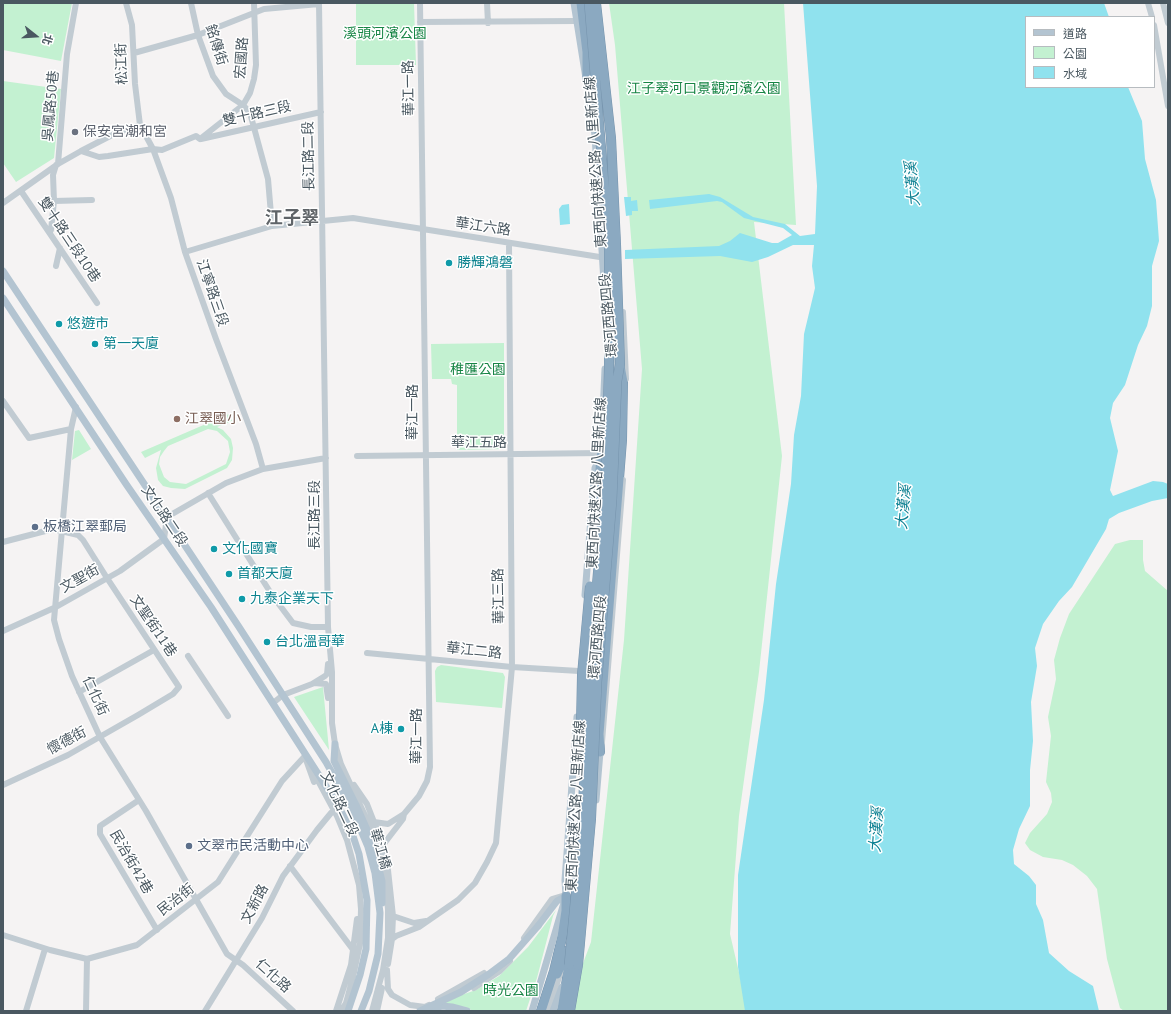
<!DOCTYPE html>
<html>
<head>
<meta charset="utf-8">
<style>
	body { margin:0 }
	#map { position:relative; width:1171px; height:1014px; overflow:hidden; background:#f5f3f3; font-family:"PT Sans","Noto Sans TC",sans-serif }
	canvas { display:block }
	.frame { position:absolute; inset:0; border:4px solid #4a5861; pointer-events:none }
	.legend { position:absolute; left:1025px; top:16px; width:130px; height:72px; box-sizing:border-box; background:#fff; border:1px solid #b7bcc0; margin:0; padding:5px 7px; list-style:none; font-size:12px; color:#4a5861 }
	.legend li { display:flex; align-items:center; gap:8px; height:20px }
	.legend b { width:20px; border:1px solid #b7bcc0 }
	.north { position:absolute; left:16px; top:16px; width:40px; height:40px; -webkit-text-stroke:3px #fff; paint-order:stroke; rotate:107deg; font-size:11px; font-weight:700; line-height:16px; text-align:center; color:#4a5861 }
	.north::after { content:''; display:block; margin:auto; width:14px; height:18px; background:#4a5861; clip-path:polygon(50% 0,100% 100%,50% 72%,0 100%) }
</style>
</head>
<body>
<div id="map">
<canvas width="1171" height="1014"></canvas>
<div class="frame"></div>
<ul class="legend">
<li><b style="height:5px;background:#b3c4d1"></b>道路</li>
<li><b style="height:11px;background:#c3f1d1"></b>公園</li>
<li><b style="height:11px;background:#90e2ee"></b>水域</li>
</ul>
<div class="north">北</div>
</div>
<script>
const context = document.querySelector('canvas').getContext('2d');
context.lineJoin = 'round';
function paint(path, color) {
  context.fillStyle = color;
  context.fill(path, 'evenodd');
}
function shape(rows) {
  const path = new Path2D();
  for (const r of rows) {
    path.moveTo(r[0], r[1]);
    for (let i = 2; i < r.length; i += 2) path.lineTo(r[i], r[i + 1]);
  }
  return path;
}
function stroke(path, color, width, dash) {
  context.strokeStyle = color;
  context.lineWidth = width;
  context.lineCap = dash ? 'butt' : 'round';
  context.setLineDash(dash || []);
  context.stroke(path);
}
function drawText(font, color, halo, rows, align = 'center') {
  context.font = font + ' "PT Sans","Noto Sans TC",sans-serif';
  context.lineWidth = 3;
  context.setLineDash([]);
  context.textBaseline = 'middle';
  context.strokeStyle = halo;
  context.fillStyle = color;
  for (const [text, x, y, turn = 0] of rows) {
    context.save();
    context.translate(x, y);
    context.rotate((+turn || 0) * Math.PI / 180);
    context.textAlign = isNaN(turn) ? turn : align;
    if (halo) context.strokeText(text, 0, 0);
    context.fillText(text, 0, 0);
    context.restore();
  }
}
paint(shape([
	[3,3,72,3,61,61,3,50],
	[356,3,414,3,416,65,356,65],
	[609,3,784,3,796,225,754,222,782,456,759,672,739,816,730,934,748,1011,565,1011,591,942,624,640,642,369,615,45],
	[3,81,61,89,54,158,16,182,3,163],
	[504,343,504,444,501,449,457,450,457,385,452,384,451,379,432,379,431,344],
	[229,414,232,421,217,427,223,430,231,439,233,448,232,460,227,468,185,489,171,488,163,486,158,480,156,468,161,450,145,458,141,452],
	[208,429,217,431,228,441,230,452,226,464,186,484,170,482,164,477,159,464,160,457,164,451,168,446],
	[79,430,91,449,72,460,75,431],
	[1130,540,1143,540,1143,560,1145,571,1168,591,1168,1011,1124,1011,1120,1008,1107,959,1097,889,1087,876,1073,865,1062,860,1043,857,1030,850,1025,843,1030,833,1047,814,1052,802,1051,793,1046,782,1051,736,1048,717,1056,679,1054,660,1060,638,1069,614,1115,544],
	[441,665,503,673,505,677,502,708,436,702,435,671,437,667],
	[323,687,329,750,294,697],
	[556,910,553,916,537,978,526,1011,473,1011,466,1007,435,1004,476,990,499,976,528,947]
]), '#c3f1d1');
paint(shape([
	[803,3,1104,3,1109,17,1026,17,1026,87,1128,87,1142,121,1145,159,1156,200,1159,241,1152,266,1152,306,1147,326,1138,345,1125,385,1113,403,1110,418,1118,451,1110,490,1113,496,1153,481,1163,482,1168,484,1168,498,1152,501,1119,513,1109,519,1106,529,1072,587,1059,601,1043,624,1035,648,1037,666,1031,702,1033,741,1030,770,1030,806,1019,829,1013,850,1014,864,1029,876,1036,885,1036,904,1043,920,1049,953,1069,971,1093,986,1099,1011,745,1011,738,967,738,875,764,700,776,584,791,484,794,435,801,396,804,334,815,288,812,266,814,245,793,245,768,257,752,262,720,256,625,259,625,250,719,246,730,241,740,233,772,243,778,243,792,235,783,228,744,218,722,202,717,201,650,209,649,200,709,194,720,197,753,217,785,224,800,236,815,234,817,186],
	[624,197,631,197,631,201,637,200,638,211,632,211,632,215,626,216],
	[569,204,570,224,560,225,559,209,562,205]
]), '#90e2ee');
const highway = shape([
	[581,3,587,52,587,79],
	[598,498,601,456],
	[600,752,599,734,622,440,623,382,620,366],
	[557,974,567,951],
	[541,1011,554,971,562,938,566,911,566,896],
	[562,1011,569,965],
	[570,1011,578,965]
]);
stroke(highway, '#7694ad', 10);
stroke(shape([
	[126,3,132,25,135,84,140,125,153,149,171,198,185,252,216,339,256,444,263,469],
	[191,3,198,35,213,76,226,94,243,105,250,113,268,179,272,226],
	[319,3,328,627,332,672,332,723,335,744,341,764,369,824,381,862,385,884,388,909,388,938,383,970,372,1011],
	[487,3,488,23],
	[1148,3,1152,17],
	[1163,3,1168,23],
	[420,22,576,21],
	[1154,25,1168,106],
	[134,53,198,35,264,9,319,4],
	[200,139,243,105,250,93,254,79,256,65,254,3],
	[201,139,321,112],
	[81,151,99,157,108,156,153,149,162,150,196,136,200,139],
	[58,164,67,54,76,3],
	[21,191,97,303],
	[54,201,92,200],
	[3,203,58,164,81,151,116,133,140,125],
	[50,232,51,230,54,201,53,175,56,165],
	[185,252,272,226,353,218,606,258],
	[56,266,60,248],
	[623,312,626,379],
	[3,401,29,438,71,429],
	[76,407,71,429,54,620,59,639,72,676,100,737,146,811,227,954,243,965,293,1011],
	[357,456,601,453],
	[208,493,272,595,293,623,311,627,328,627],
	[3,542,53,529,78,535,83,540,107,578,179,687,173,694,138,715,68,755,3,785],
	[3,631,56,607,120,571,164,539,167,517,226,483,263,469,326,458],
	[367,653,512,667,579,671],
	[188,656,228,716],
	[314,683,326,684,328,698],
	[79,692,154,650],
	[273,703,283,695,312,684,325,676,327,674,328,664],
	[602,742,623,480],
	[305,757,314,782],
	[315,775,337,816,347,840,359,885,361,909,360,944,353,977,346,1003,341,1011],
	[354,785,367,804,383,845,388,870,393,916,392,939,388,964],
	[139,800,100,826,100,834,157,930],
	[374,822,388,824,404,814,419,796,427,781,430,767,420,3],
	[383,845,403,819,404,814],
	[290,866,354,951],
	[393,916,414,923,426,921],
	[3,935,50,950,87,959,137,945,218,882,282,781,305,756,307,760],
	[524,938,552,899,562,896],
	[392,939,396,936,419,927,458,900,475,883,487,862,496,843,512,667,509,243],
	[387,970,388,989,392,995,410,1005,425,1007,429,1005],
	[474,988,500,971,510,961],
	[438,999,484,973],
	[26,1011,45,949],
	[86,1011,87,959],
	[205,1011,262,918,283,876,317,830,331,813],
	[336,1011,351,965,357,919],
	[377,1011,382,988],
	[548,1011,561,971]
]), '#c1cbd2', 6);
stroke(shape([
	[574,3,595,135,605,299],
	[3,271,239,627,326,762,351,807,368,847,375,873,380,913,378,954,369,991,361,1011],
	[3,298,126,484,211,607,338,805,352,833,359,854,367,900,366,949,360,975,348,1011],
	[614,382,615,323],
	[601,460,605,369],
	[585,595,595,468,600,458],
	[335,744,334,761,356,805,372,841,382,881,382,903],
	[596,800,600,752],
	[538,926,557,901,566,896],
	[427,1010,442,1006,452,1007,467,1011],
	[532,1011,566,896,565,880,577,717],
	[553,1011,562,987]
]), '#b3c4d1', 7);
stroke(highway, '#8ba9c1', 9);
const highwayBridge = shape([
	[581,725,582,675,590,586],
	[569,965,581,841,591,656,606,476,609,367,609,244,589,3],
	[578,965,591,819,597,682,612,500,617,381,620,364,616,244,611,138,596,3]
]);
stroke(highwayBridge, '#7694ad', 10, []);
stroke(shape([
	[420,1011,461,992,489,974,509,959,538,926]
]), '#b3c4d1', 7);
stroke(highwayBridge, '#8ba9c1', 9);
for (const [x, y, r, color] of [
	[75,132,4,"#6b7280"],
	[449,263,4,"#0f9aa8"],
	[59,324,4,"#0f9aa8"],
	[95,344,4,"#0f9aa8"],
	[177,419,4,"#8d6e63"],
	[35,527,4,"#5c6f8a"],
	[214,549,4,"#0f9aa8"],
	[229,574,4,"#0f9aa8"],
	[242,599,4,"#0f9aa8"],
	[267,642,4,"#0f9aa8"],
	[401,729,4,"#0f9aa8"],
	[189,846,4,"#5c6f8a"]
]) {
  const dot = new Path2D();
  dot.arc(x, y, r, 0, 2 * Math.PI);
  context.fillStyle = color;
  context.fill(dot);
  stroke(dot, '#fff', 1.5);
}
drawText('14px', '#178545', '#fff', [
	["溪頭河濱公園",385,34],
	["江子翠河口景觀河濱公園",704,89],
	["稚匯公園",478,370],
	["時光公園",511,991]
]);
drawText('14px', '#4a5861', '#fff', [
	["銘傳街",216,45,72],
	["宏國路",242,58,-86],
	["松江街",122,64,-92],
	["華江一路",409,88,-91],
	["吳鳳路50巷",51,106,-85],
	["雙十路三段",257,114,-13],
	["長江路二段",309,156,-91],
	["東西向快速公路 八里新店線",596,162,-94],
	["華江六路",483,227,8],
	["雙十路三段10巷",69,240,56],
	["江寧路三段",212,293,71],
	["環河西路四段",609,315,-95],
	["華江一路",413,412,-90],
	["華江五路",479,443],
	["東西向快速公路 八里新店線",597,483,-87],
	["長江路三段",315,515,-90],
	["文化路二段",164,516,56],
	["文聖街",80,579,-29],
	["華江三路",499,596,-91],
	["文聖街11巷",153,626,56],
	["環河西路四段",598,637,-85],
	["華江二路",474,651,6],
	["仁化街",95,696,65],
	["華江一路",417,736,-90],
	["懷德街",67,741,-28],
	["文化路二段",339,804,65],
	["東西向快速公路 八里新店線",576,806,-87],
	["華江橋",380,849,74],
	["民治街42巷",131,862,60],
	["民治街",176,900,-38],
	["文新路",255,904,-62],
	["仁化路",273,976,42]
]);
drawText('14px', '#5b616d', '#fff', [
	["保安宮潮和宮",83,132]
], 'left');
drawText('14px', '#0d838f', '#fff', [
	["勝輝鴻磐",457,263],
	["悠遊市",67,324],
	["第一天廈",103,344],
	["文化國寶",222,549],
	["首都天廈",237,574],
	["九泰企業天下",250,599],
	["台北溫哥華",275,642],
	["A棟",393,729,"right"]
], 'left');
drawText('14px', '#785e54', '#fff', [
	["江翠國小",185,419]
], 'left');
drawText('14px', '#4e5e75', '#fff', [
	["板橋江翠郵局",43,527],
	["文翠市民活動中心",197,846]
], 'left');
drawText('italic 15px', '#0d8192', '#fff', [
	["大漢溪",913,184,-95],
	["大漢溪",904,507,-85],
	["大漢溪",877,830,-86]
]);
drawText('bold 18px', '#5f6468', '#fff', [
	["江子翠",292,219]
]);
</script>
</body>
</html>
